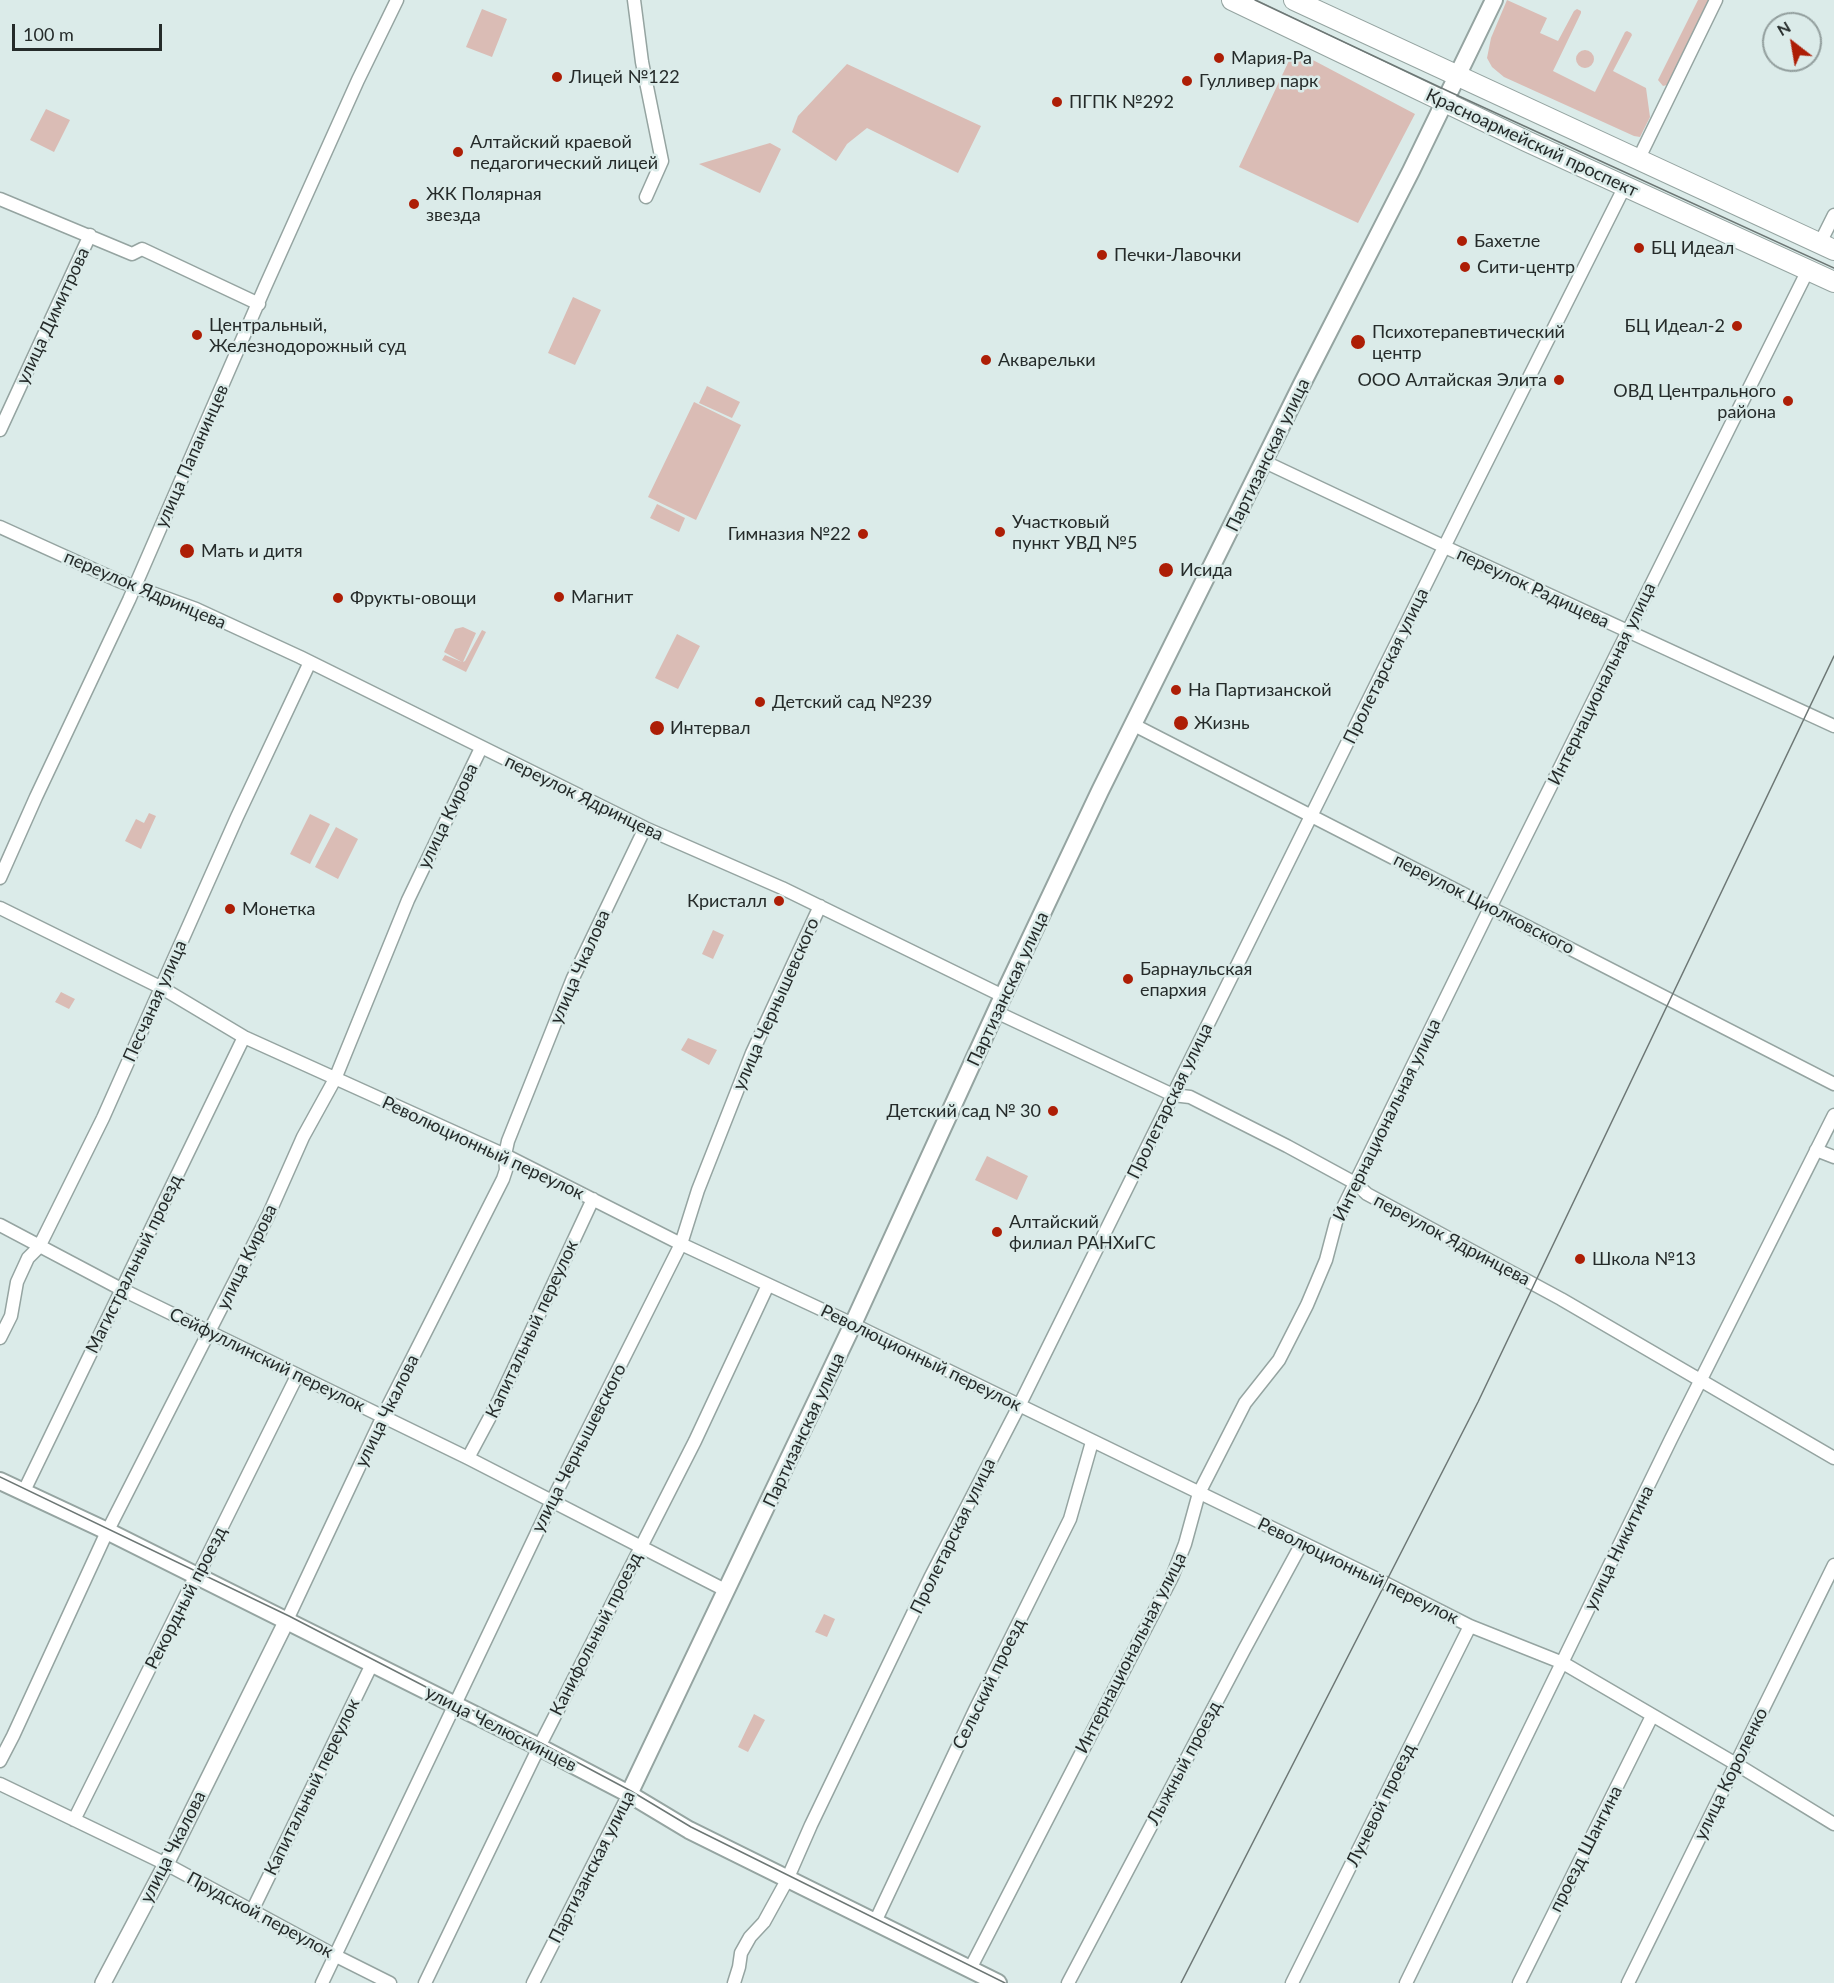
<!DOCTYPE html>
<html>
<head>
<meta charset="utf-8">
<style>
	body { margin:0 }
	#map { position:relative; width:1834px; height:1983px; overflow:hidden; background:#dbebe9; font-family:Lato,sans-serif }
	canvas { display:block }
	.north { position:absolute; left:1762px; top:12px; width:60px; height:60px; box-sizing:border-box; background:#dbebe9; border:2px solid #929e9d; border-radius:50%; rotate:329deg; font-size:16px; font-weight:700; line-height:24px; text-align:center; color:#252b2a }
	.north::after { content:''; display:block; margin:auto; width:21px; height:27px; background:#ad1e06; clip-path:polygon(50% 0,100% 100%,50% 72%,0 100%) }
	.scale { position:absolute; left:12px; top:24px; width:150px; height:27px; box-sizing:border-box; border:3px solid #252b2a; border-top:0; padding-left:8px; font-size:18px; line-height:21px; white-space:nowrap; color:#252b2a; -webkit-text-stroke:4px #dbebe9; paint-order:stroke }
</style>
</head>
<body>
<div id="map">
<canvas width="1834" height="1983"></canvas>
<div class="north">N</div>
<div class="scale">100 m</div>
</div>
<script>
const context = document.querySelector('canvas').getContext('2d');
context.lineJoin = 'round';
function paint(path, color) {
  context.fillStyle = color;
  context.fill(path, 'evenodd');
}
function shape(rows) {
  const path = new Path2D();
  for (const r of rows) {
    if (r.length === 3) {
      path.moveTo(r[0] + r[2], r[1]);
      path.arc(r[0], r[1], r[2], 0, 2 * Math.PI);
      continue;
    }
    path.moveTo(r[0], r[1]);
    for (let i = 2; i < r.length; i += 2) path.lineTo(r[i], r[i + 1]);
  }
  return path;
}
function stroke(path, color, width, dash) {
  context.strokeStyle = color;
  context.lineWidth = width;
  context.lineCap = dash ? 'butt' : 'round';
  context.setLineDash(dash || []);
  context.stroke(path);
}
function drawText(font, color, halo, rows, align = 'center') {
  context.font = font + ' Lato,sans-serif';
  context.lineWidth = 5;
  context.setLineDash([]);
  context.textBaseline = 'middle';
  context.strokeStyle = halo;
  context.fillStyle = color;
  for (const [text, x, y, turn = 0] of rows) {
    context.save();
    context.translate(x, y);
    context.rotate((+turn || 0) * Math.PI / 180);
    context.textAlign = isNaN(turn) ? turn : align;
    if (halo) context.strokeText(text, 0, 0);
    context.fillText(text, 0, 0);
    context.restore();
  }
}
paint(shape([
	[1507,0,1547,18,1540,33,1558,41,1574,11,1577,9,1581,11,1581,13,1553,71,1595,92,1625,32,1627,31,1631,33,1632,35,1613,71,1646,88,1650,117,1640,137,1634,136,1504,77,1492,67,1487,58,1491,38],
	[1698,0,1709,0,1667,85,1663,86,1658,80],
	[482,9,507,19,492,57,466,47],
	[1585,59,9],
	[1294,50,1415,114,1358,223,1239,167],
	[847,64,981,126,958,173,867,128,847,144,836,161,792,132,798,116],
	[46,109,70,120,54,152,30,140],
	[770,143,781,149,760,193,699,164],
	[573,297,601,310,575,365,548,353],
	[707,386,740,402,732,418,699,403],
	[694,402,741,425,696,520,648,497],
	[657,504,685,518,679,532,650,518],
	[463,627,476,633,463,662,465,661,482,630,486,632,466,672,442,660,445,655,462,662,444,652,455,629],
	[677,634,700,646,678,689,655,678],
	[149,813,156,816,141,849,125,841,136,819,144,823],
	[310,814,330,824,310,864,290,854],
	[336,827,358,839,338,879,315,867],
	[713,930,724,935,713,959,702,954],
	[61,992,75,999,69,1009,55,1002],
	[688,1038,717,1050,709,1065,681,1050],
	[987,1156,1028,1176,1017,1200,975,1180],
	[824,1614,835,1619,827,1637,815,1632],
	[754,1714,765,1720,748,1752,738,1747]
]), '#dabcb5');
const minor = shape([
	[634,0,642,62,662,161,646,197],
	[1638,160,1716,0],
	[0,199,132,254,142,249,259,304],
	[1820,243,1834,215],
	[0,430,90,235],
	[1265,462,1445,547,1834,726],
	[0,527,119,581,196,609,300,657,645,828,782,888,1003,996],
	[1134,725,1834,1084],
	[0,878,36,797,129,600,265,287,358,80,397,0],
	[0,908,162,988,244,1037,505,1155,681,1244,842,1319,1377,1579,1470,1626,1563,1663,1736,1764,1834,1824],
	[996,1012,1173,1095,1190,1097,1287,1146,1355,1183,1367,1194,1561,1299,1834,1458],
	[1816,1150,1834,1157],
	[0,1225,121,1289,468,1458,727,1591],
	[0,1338,11,1316,17,1282,28,1258,39,1247,103,1118,237,817,310,662],
	[468,1458,499,1400,593,1199],
	[24,1491,244,1037],
	[287,1620,383,1416,503,1179,506,1170,505,1155,508,1141,573,978,645,828],
	[0,1761,13,1736,106,1534,268,1216,303,1137,335,1079,408,900,481,748],
	[0,1784,166,1864,336,1956,390,1983],
	[74,1820,194,1579,199,1573,297,1376],
	[252,1911,372,1664],
	[875,1922,975,1710,1070,1519,1092,1442],
	[970,1969,1172,1577,1185,1544,1199,1493,1245,1403,1279,1360,1307,1305,1326,1260,1336,1222,1491,906,1808,270],
	[322,1983,552,1501,681,1244,698,1190,752,1053,820,906],
	[425,1983,539,1747,695,1441,768,1285],
	[533,1983,629,1794],
	[734,1983,739,1967,741,1953,750,1937,764,1922,786,1882,811,1825,930,1578,1019,1406,1463,509,1625,186],
	[1068,1983,1244,1650,1302,1543],
	[1292,1983,1470,1626],
	[1406,1983,1671,1439,1834,1115],
	[1519,1983,1652,1716],
	[1628,1983,1834,1565]
]);
const tertiary = shape([
	[103,1983,166,1864,287,1620]
]);
const secondary = shape([
	[0,1481,107,1531,539,1747,629,1794,689,1830,998,1983],
	[629,1794,853,1324,1003,996,1100,791,1302,384,1411,171,1494,0]
]);
const primary = shape([
	[1232,0,1526,141,1834,282],
	[1294,0,1834,250]
]);
stroke(minor, '#95a4a1', 15);
stroke(tertiary, '#95a4a1', 18);
stroke(secondary, '#95a4a1', 20);
stroke(primary, '#95a4a1', 22);
stroke(minor, '#fff', 12);
stroke(tertiary, '#fff', 15);
stroke(secondary, '#fff', 16);
stroke(primary, '#fff', 20);
stroke(shape([
	[1255,0,1450,92,1834,268],
	[0,1477,289,1616,455,1702,541,1743,631,1791,691,1827,1005,1983],
	[1181,1983,1478,1402,1834,656]
]), '#6d7775', 1.5);
for (const [x, y, r, color] of [
	[1219,58,6,"#ad1e06"],
	[557,77,6,"#ad1e06"],
	[1187,81,6,"#ad1e06"],
	[1057,102,6,"#ad1e06"],
	[458,152,6,"#ad1e06"],
	[414,204,6,"#ad1e06"],
	[1462,241,6,"#ad1e06"],
	[1639,248,6,"#ad1e06"],
	[1102,255,6,"#ad1e06"],
	[1465,267,6,"#ad1e06"],
	[1737,326,6,"#ad1e06"],
	[197,335,6,"#ad1e06"],
	[1358,342,8,"#ad1e06"],
	[986,360,6,"#ad1e06"],
	[1559,380,6,"#ad1e06"],
	[1788,401,6,"#ad1e06"],
	[1000,532,6,"#ad1e06"],
	[863,534,6,"#ad1e06"],
	[187,551,8,"#ad1e06"],
	[1166,570,8,"#ad1e06"],
	[559,597,6,"#ad1e06"],
	[338,598,6,"#ad1e06"],
	[1176,690,6,"#ad1e06"],
	[760,702,6,"#ad1e06"],
	[1181,723,8,"#ad1e06"],
	[657,728,8,"#ad1e06"],
	[779,901,6,"#ad1e06"],
	[230,909,6,"#ad1e06"],
	[1128,979,6,"#ad1e06"],
	[1053,1111,6,"#ad1e06"],
	[997,1232,6,"#ad1e06"],
	[1580,1259,6,"#ad1e06"]
]) {
  const dot = new Path2D();
  dot.arc(x, y, r, 0, 2 * Math.PI);
  context.fillStyle = color;
  context.fill(dot);
  stroke(dot, '#dbebe9', 2);
}
drawText('18px', '#252b2a', '#dbebe9', [
	["Мария-Ра",1231,58],
	["Лицей №122",569,77],
	["Гулливер парк",1199,81],
	["ПГПК №292",1069,102],
	["Алтайский краевой",470,142],
	["педагогический лицей",470,163],
	["ЖК Полярная",426,194],
	["звезда",426,215],
	["Бахетле",1474,241],
	["БЦ Идеал",1651,248],
	["Печки-Лавочки",1114,255],
	["Сити-центр",1477,267],
	["Центральный,",209,325],
	["Железнодорожный суд",209,346],
	["БЦ Идеал-2",1725,326,"right"],
	["Психотерапевтический",1372,332],
	["центр",1372,353],
	["Акварельки",998,360],
	["ООО Алтайская Элита",1547,380,"right"],
	["ОВД Центрального",1776,391,"right"],
	["района",1776,412,"right"],
	["Участковый",1012,522],
	["пункт УВД №5",1012,543],
	["Гимназия №22",851,534,"right"],
	["Мать и дитя",201,551],
	["Исида",1180,570],
	["Магнит",571,597],
	["Фрукты-овощи",350,598],
	["На Партизанской",1188,690],
	["Детский сад №239",772,702],
	["Жизнь",1194,723],
	["Интервал",670,728],
	["Кристалл",767,901,"right"],
	["Монетка",242,909],
	["Барнаульская",1140,969],
	["епархия",1140,990],
	["Детский сад № 30",1041,1111,"right"],
	["Алтайский",1009,1222],
	["филиал РАНХиГС",1009,1243],
	["Школа №13",1592,1259]
], 'left');
drawText('18px', '#252b2a', '#dbebe9', [
	["Красноармейский проспект",1532,143,25],
	["улица Димитрова",53,316,-65],
	["Партизанская улица",1268,455,-64],
	["улица Папанинцев",192,456,-66],
	["переулок Радищева",1533,588,25],
	["переулок Ядринцева",145,590,23],
	["Пролетарская улица",1386,666,-64],
	["Интернациональная улица",1602,684,-64],
	["переулок Ядринцева",584,798,26],
	["улица Кирова",448,816,-64],
	["переулок Циолковского",1484,904,27],
	["улица Чкалова",580,967,-66],
	["Партизанская улица",1008,989,-65],
	["Песчаная улица",155,1001,-66],
	["улица Чернышевского",776,1004,-66],
	["Пролетарская улица",1170,1101,-64],
	["Интернациональная улица",1387,1120,-64],
	["Революционный переулок",483,1148,25],
	["переулок Ядринцева",1452,1240,28],
	["улица Кирова",247,1257,-64],
	["Магистральный проезд",134,1264,-64],
	["Капитальный переулок",532,1329,-65],
	["Революционный переулок",921,1358,26],
	["Сейфуллинский переулок",267,1360,26],
	["улица Чкалова",387,1411,-64],
	["Партизанская улица",804,1430,-65],
	["улица Чернышевского",579,1448,-63],
	["Пролетарская улица",953,1536,-64],
	["улица Никитина",1619,1548,-64],
	["Революционный переулок",1358,1571,26],
	["Рекордный проезд",186,1598,-63],
	["Канифольный проезд",596,1634,-63],
	["Интернациональная улица",1131,1653,-63],
	["Сельский проезд",989,1684,-64],
	["улица Челюскинцев",501,1729,27],
	["Лыжный проезд",1184,1763,-62],
	["улица Короленко",1731,1774,-64],
	["Капитальный переулок",312,1787,-64],
	["Лучевой проезд",1381,1805,-64],
	["улица Чкалова",173,1847,-63],
	["проезд Шангина",1586,1849,-63],
	["Партизанская улица",592,1867,-63],
	["Прудской переулок",260,1915,28]
]);
</script>
</body>
</html>
